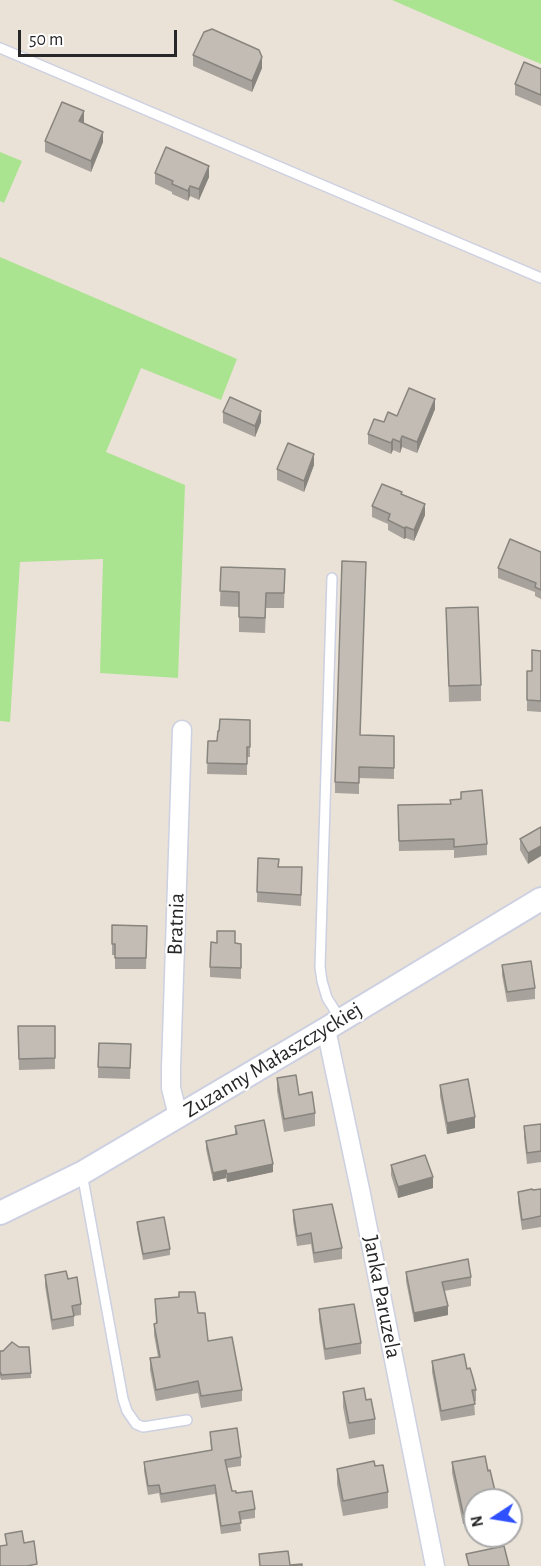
<!DOCTYPE html>
<html>
<head>
<meta charset="utf-8">
<style>
	body { margin:0 }
	#map { position:relative; width:541px; height:1566px; overflow:hidden; background:#eae2d7; font-family:"Alegreya Sans",sans-serif }
	canvas { display:block }
	.north { position:absolute; left:463px; top:1488px; width:60px; height:60px; box-sizing:border-box; background:#fff; border:2px solid #a9a9a9; border-radius:50%; rotate:258deg; font-size:16px; font-weight:700; line-height:24px; text-align:center; color:#272727 }
	.north::after { content:''; display:block; margin:auto; width:21px; height:27px; background:#2f50ff; clip-path:polygon(50% 0,100% 100%,50% 72%,0 100%) }
	.scale { position:absolute; left:18px; top:30px; width:159px; height:27px; box-sizing:border-box; border:3px solid #272727; border-top:0; padding-left:8px; font-size:18px; line-height:21px; white-space:nowrap; color:#272727; -webkit-text-stroke:4px #fff; paint-order:stroke }
</style>
</head>
<body>
<div id="map">
<canvas width="541" height="1566"></canvas>
<div class="north">N</div>
<div class="scale">50 m</div>
</div>
<script>
const context = document.querySelector('canvas').getContext('2d');
context.lineJoin = 'round';
function paint(path, color) {
  context.fillStyle = color;
  context.fill(path, 'evenodd');
}
function shape(rows) {
  const path = new Path2D();
  for (const r of rows) {
    path.moveTo(r[0], r[1]);
    for (let i = 2; i < r.length; i += 2) path.lineTo(r[i], r[i + 1]);
  }
  return path;
}
function stroke(path, color, width, dash) {
  context.strokeStyle = color;
  context.lineWidth = width;
  context.lineCap = dash ? 'butt' : 'round';
  context.setLineDash(dash || []);
  context.stroke(path);
}
function drawText(font, color, halo, rows, align = 'center') {
  context.font = font + ' "Alegreya Sans",sans-serif';
  context.lineWidth = 4.5;
  context.setLineDash([]);
  context.textBaseline = 'middle';
  context.strokeStyle = halo;
  context.fillStyle = color;
  for (const [text, x, y, turn = 0] of rows) {
    context.save();
    context.translate(x, y);
    context.rotate((+turn || 0) * Math.PI / 180);
    context.textAlign = isNaN(turn) ? turn : align;
    if (halo) context.strokeText(text, 0, 0);
    context.fillText(text, 0, 0);
    context.restore();
  }
}
paint(shape([
	[392,0,541,0,541,64,517,54],
	[0,152,22,161,4,203,0,201],
	[0,257,237,359,221,400,141,368,106,452,185,485,178,678,100,673,103,559,20,562,10,722,0,721]
]), '#abe491');
const service = shape([
	[0,48,541,278],
	[332,578,320,967,322,981,327,998,341,1020],
	[82,1173,123,1399,127,1411,136,1424,143,1427,187,1420]
]);
const minor = shape([
	[326,1029,361,1194,435,1566],
	[178,1116,171,1088,171,1068,182,730]
]);
const tertiary = shape([
	[0,1213,82,1173,326,1029,541,899]
]);
stroke(service, '#ccd0e1', 12);
stroke(minor, '#ccd0e1', 21);
stroke(tertiary, '#ccd0e1', 26);
stroke(service, '#fff', 9);
stroke(minor, '#fff', 18);
stroke(tertiary, '#fff', 22);
paint(shape([
	[193,55,262,68,252,92,193,66],
	[541,69,541,106,515,95,515,84],
	[84,122,83,123,103,142,91,172,45,152,45,141],
	[155,173,209,177,199,200,190,196,188,201,172,194,172,192,155,184],
	[435,409,417,453,402,447,400,453,393,450,391,454,368,444,368,434,384,422,397,416],
	[223,412,261,422,255,437,223,423],
	[314,465,304,492,277,480,277,469],
	[402,495,425,515,414,541,406,538,404,539,388,530,388,524,372,517,372,506],
	[541,552,541,599,535,596,535,592,498,578,498,568],
	[221,567,285,569,284,608,266,608,265,633,239,632,239,607,220,606],
	[446,608,481,685,481,701,449,702],
	[541,651,541,712,527,711,527,671,532,671],
	[250,720,250,757,247,757,247,775,207,774,208,741,217,741],
	[361,735,394,736,394,779,359,778,359,794,335,793,335,782],
	[398,805,487,844,487,855,454,858,454,850,399,851],
	[541,827,528,864,520,850,520,839],
	[258,858,279,867,302,867,301,906,257,902],
	[112,925,147,926,146,969,115,969,115,955,112,955],
	[235,943,241,944,241,979,210,977,210,967],
	[502,965,535,988,535,999,507,1002,502,975],
	[18,1026,55,1026,55,1069,19,1070],
	[131,1044,130,1079,98,1078,98,1067],
	[277,1078,299,1095,315,1113,315,1126,284,1132,277,1091],
	[440,1085,475,1128,447,1134,440,1096],
	[541,1124,541,1162,527,1164,524,1137,524,1126],
	[235,1126,273,1172,227,1182,226,1178,213,1181,206,1149,206,1141,235,1135],
	[391,1165,433,1188,398,1198,391,1175],
	[541,1189,541,1227,522,1230,518,1202,518,1192],
	[293,1210,342,1248,342,1259,314,1263,311,1244,297,1246,293,1221],
	[137,1222,170,1249,170,1255,143,1260,137,1228],
	[406,1272,471,1277,471,1286,444,1291,448,1315,414,1322,406,1281],
	[45,1275,68,1279,81,1304,81,1315,74,1316,74,1326,52,1330,45,1286],
	[179,1292,198,1313,208,1341,242,1390,242,1401,201,1408,198,1393,156,1401,150,1370,150,1358,158,1357,154,1335,154,1324,156,1323,155,1299,179,1297],
	[319,1309,361,1343,361,1354,325,1360,319,1320],
	[19,1347,31,1373,31,1378,1,1380,1,1378,0,1379,0,1351],
	[432,1361,467,1369,476,1390,476,1401,474,1401,475,1415,441,1421,432,1372],
	[343,1392,366,1400,375,1419,375,1434,349,1439,343,1407],
	[210,1432,241,1457,241,1466,227,1468,232,1491,255,1509,255,1518,240,1520,241,1531,221,1534,215,1494,161,1503,159,1493,148,1495,144,1471,144,1462,211,1450],
	[452,1462,488,1471,495,1500,475,1500,475,1521,463,1524,452,1473],
	[375,1466,388,1492,388,1508,343,1516,337,1484,337,1469]
]), '#a7a29b');
paint(shape([
	[262,57,262,68,252,92,252,81],
	[84,111,84,122,79,132,79,121],
	[103,132,103,142,91,172,91,161],
	[209,166,209,177,199,200,199,189],
	[190,186,190,196,188,201,188,191],
	[435,399,435,409,417,453,417,442],
	[261,411,261,422,255,437,255,426],
	[402,436,402,447,400,453,400,442],
	[393,439,393,450,391,454,391,443],
	[314,454,314,465,304,492,304,481],
	[425,504,425,515,414,541,414,530],
	[406,527,406,538,404,539,404,528],
	[541,846,541,856,528,864,528,853],
	[475,1117,475,1128,447,1134,447,1123],
	[273,1164,273,1172,227,1182,227,1174],
	[226,1170,226,1178,213,1181,213,1173],
	[433,1177,433,1188,398,1198,398,1187],
	[448,1306,448,1315,414,1322,414,1313],
	[475,1511,475,1521,463,1524,463,1513]
]), '#88847e');
const building = shape([
	[212,29,259,50,262,57,252,81,193,55,204,32,212,29],
	[524,62,541,69,541,95,515,84,524,62],
	[62,102,84,111,79,121,103,132,91,161,45,141,62,102],
	[166,147,209,166,199,189,190,186,188,191,172,184,173,181,155,173,166,147],
	[409,388,435,399,417,442,402,436,400,442,393,439,391,443,368,434,374,419,384,422,388,412,397,416,409,388],
	[230,397,261,411,255,426,223,412,230,397],
	[288,443,314,454,304,481,277,469,288,443],
	[382,484,402,492,401,494,425,504,414,530,406,527,404,528,388,520,390,514,372,506,382,484],
	[510,539,541,552,541,590,535,587,536,583,498,568,510,539],
	[342,561,366,562,360,735,394,736,394,768,359,767,359,783,335,782,342,561],
	[221,567,285,569,284,593,266,593,265,618,239,617,239,592,220,591,221,567],
	[478,607,481,685,449,686,446,608,478,607],
	[532,650,541,651,541,701,527,700,527,671,532,671,532,650],
	[220,719,250,720,250,747,247,747,247,764,207,763,208,741,217,741,218,731,219,731,220,719],
	[482,790,487,844,454,847,454,839,399,841,398,805,451,804,450,800,461,799,461,792,482,790],
	[541,827,541,846,528,853,520,839,541,827],
	[258,858,279,859,278,867,302,867,301,895,257,892,258,858],
	[112,925,147,926,146,958,115,958,115,944,112,944,112,925],
	[217,931,235,931,235,943,241,944,241,968,210,967,211,942,217,943,217,931],
	[531,961,535,988,507,992,502,965,531,961],
	[18,1026,55,1026,55,1058,19,1059,18,1026],
	[99,1043,131,1044,130,1068,98,1067,99,1043],
	[296,1075,299,1095,312,1092,315,1113,284,1119,277,1078,296,1075],
	[468,1079,475,1117,447,1123,440,1085,468,1079],
	[264,1120,273,1164,227,1174,226,1170,213,1173,206,1141,237,1134,235,1126,264,1120],
	[541,1124,541,1151,527,1153,524,1126,541,1124],
	[425,1155,433,1177,398,1187,391,1165,425,1155],
	[532,1189,533,1190,541,1189,541,1216,522,1220,518,1192,532,1189],
	[332,1204,342,1248,314,1253,311,1233,297,1236,293,1210,332,1204],
	[164,1217,170,1249,143,1254,137,1222,164,1217],
	[468,1259,471,1277,442,1282,448,1306,414,1313,406,1272,468,1259],
	[66,1271,68,1279,77,1277,81,1304,72,1306,74,1316,52,1320,45,1275,66,1271],
	[179,1292,195,1292,198,1313,205,1313,208,1341,232,1337,242,1390,201,1396,198,1381,156,1390,150,1358,160,1357,154,1324,157,1323,155,1299,179,1297,179,1292],
	[354,1304,361,1343,325,1349,319,1309,354,1304],
	[12,1342,19,1347,29,1347,31,1373,1,1375,1,1373,0,1373,0,1351,3,1351,12,1342],
	[464,1354,467,1369,470,1368,473,1378,476,1390,472,1390,475,1404,441,1411,432,1361,464,1354],
	[364,1388,366,1400,371,1399,375,1419,349,1423,343,1392,364,1388],
	[237,1428,241,1457,225,1460,232,1491,236,1491,236,1493,252,1491,255,1509,239,1512,241,1523,221,1526,215,1485,161,1494,159,1485,148,1486,144,1462,212,1450,210,1432,237,1428],
	[485,1456,488,1471,490,1470,495,1491,492,1491,494,1500,475,1500,475,1511,463,1513,452,1462,485,1456],
	[374,1461,375,1466,383,1465,388,1492,343,1501,337,1469,374,1461],
	[22,1531,24,1543,34,1541,37,1564,27,1566,0,1566,0,1546,7,1545,5,1534,22,1531],
	[504,1546,509,1566,469,1566,466,1554,504,1546],
	[288,1551,290,1565,302,1564,302,1566,260,1566,259,1554,288,1551]
]);
paint(building, '#c2bcb4');
stroke(building, '#88847e', 1.5);
drawText('22px', '#272727', '#fff', [
	["Bratnia",176,924,-88],
	["Zuzanny Małaszczyckiej",273,1060,-31],
	["Janka Paruzela",382,1297,79]
]);
</script>
</body>
</html>
